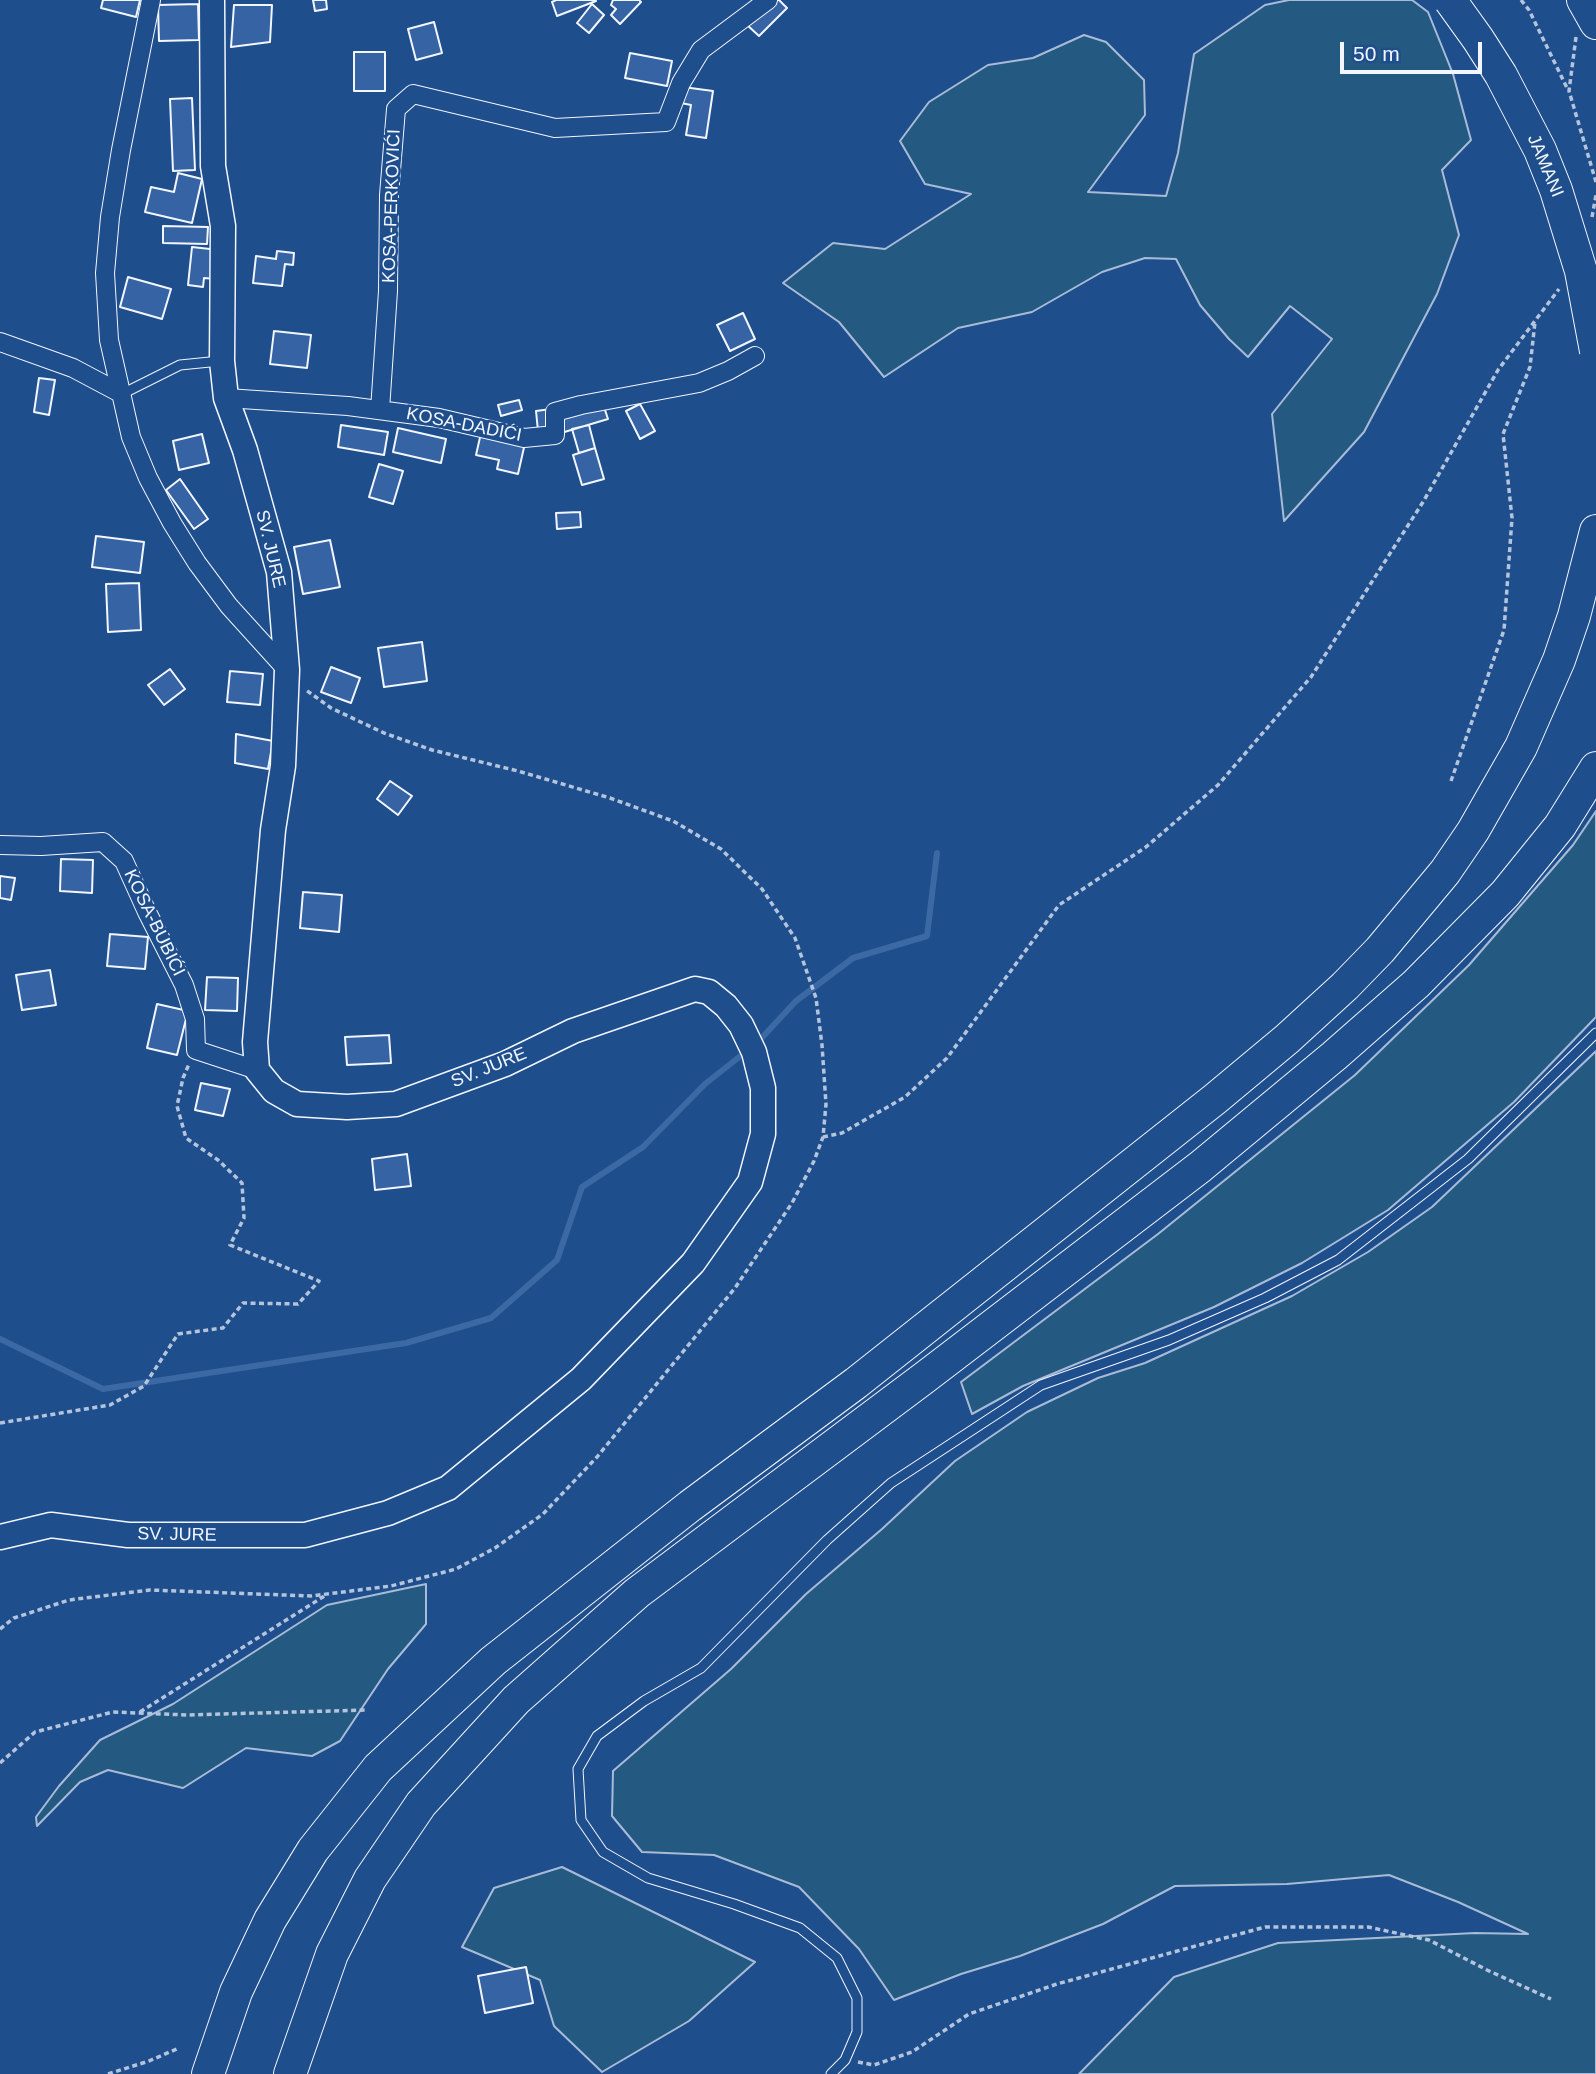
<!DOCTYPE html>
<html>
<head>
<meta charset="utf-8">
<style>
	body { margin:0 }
	#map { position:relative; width:1596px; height:2074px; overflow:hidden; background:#1f4e8c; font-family:Helvetica,sans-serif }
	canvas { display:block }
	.scale { position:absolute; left:1340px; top:42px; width:142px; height:32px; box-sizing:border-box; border:4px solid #f2f6ff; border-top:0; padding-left:9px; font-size:21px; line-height:24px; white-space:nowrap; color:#f2f6ff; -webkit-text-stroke:5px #1f4e8c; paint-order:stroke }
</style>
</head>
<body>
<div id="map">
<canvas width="1596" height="2074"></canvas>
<div class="scale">50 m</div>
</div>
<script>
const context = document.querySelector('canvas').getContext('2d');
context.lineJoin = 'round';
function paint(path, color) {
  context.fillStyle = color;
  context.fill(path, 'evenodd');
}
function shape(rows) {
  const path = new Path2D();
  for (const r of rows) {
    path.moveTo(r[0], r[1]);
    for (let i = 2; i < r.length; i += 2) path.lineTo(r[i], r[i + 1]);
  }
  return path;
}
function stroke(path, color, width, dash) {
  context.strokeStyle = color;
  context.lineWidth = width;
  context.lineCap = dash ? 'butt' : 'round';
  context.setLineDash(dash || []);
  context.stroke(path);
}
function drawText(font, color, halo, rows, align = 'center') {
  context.font = font + ' Helvetica,sans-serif';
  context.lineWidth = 5;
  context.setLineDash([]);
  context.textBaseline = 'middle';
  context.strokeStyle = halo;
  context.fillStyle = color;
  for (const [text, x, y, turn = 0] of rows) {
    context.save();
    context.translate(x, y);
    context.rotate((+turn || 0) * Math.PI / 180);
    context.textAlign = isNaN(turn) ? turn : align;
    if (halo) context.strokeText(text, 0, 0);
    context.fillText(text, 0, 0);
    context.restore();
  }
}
const green = shape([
	[1289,0,1412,0,1428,12,1453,74,1471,140,1442,170,1459,235,1437,294,1364,432,1284,521,1272,414,1332,339,1290,306,1248,357,1229,339,1200,305,1176,259,1145,258,1102,272,1032,312,958,328,884,377,839,322,783,283,833,243,885,249,971,194,925,184,900,141,929,102,988,65,1033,58,1084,35,1106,42,1144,80,1145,115,1088,192,1166,196,1178,153,1194,54,1265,5,1289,0],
	[1596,811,1596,1017,1514,1102,1388,1210,1302,1263,1214,1307,1023,1386,972,1414,961,1382,1158,1234,1355,1075,1469,965,1573,845,1596,811],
	[1596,1051,1596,2074,1079,2074,1174,1977,1278,1943,1475,1933,1528,1934,1458,1902,1389,1875,1287,1884,1175,1886,1103,1924,1020,1956,961,1974,894,2000,859,1949,799,1887,714,1855,642,1852,612,1816,613,1771,731,1669,806,1594,882,1529,955,1461,1027,1412,1098,1378,1145,1363,1292,1296,1368,1252,1432,1207,1596,1051],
	[426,1584,426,1624,388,1669,340,1741,312,1756,246,1748,183,1788,108,1770,80,1782,37,1826,36,1817,59,1786,100,1740,173,1704,327,1605,426,1584],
	[562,1867,755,1962,689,2021,602,2072,554,2026,540,1980,462,1947,494,1888,562,1867]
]);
paint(green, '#245a82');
stroke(green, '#a8bbd7', 2);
stroke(shape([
	[757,1043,796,1001,853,958,927,936,937,853],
	[0,1339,103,1389,406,1343,491,1318,557,1260,582,1187,643,1147,705,1084,748,1050]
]), '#3b69a3', 6);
const building = shape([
	[103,0,140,0,136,17,101,8,103,0],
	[313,0,326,0,327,9,315,11,313,0],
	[556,0,595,0,596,1,557,16,552,2,556,0],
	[613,0,639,0,641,2,620,24,611,15,616,9,611,5,613,0],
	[771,0,779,0,787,8,759,36,746,24,771,0],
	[198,4,199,40,159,41,158,5,198,4],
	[592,4,604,15,589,33,577,23,592,4],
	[234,5,272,5,270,42,231,47,234,5],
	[434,22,442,53,416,60,408,29,434,22],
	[354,52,385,52,385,91,354,91,354,52],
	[630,53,672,61,667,86,625,78,630,53],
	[683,87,713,91,706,138,686,135,691,105,681,103,683,87],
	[192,98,195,170,173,171,170,99,192,98],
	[178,173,202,179,192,223,145,212,151,187,174,192,178,173],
	[163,226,208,227,207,244,163,243,163,226],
	[192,247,219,250,216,279,204,278,203,287,188,285,192,247],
	[277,251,294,253,293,265,285,264,282,286,253,283,256,256,276,259,277,251],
	[128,277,171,289,162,319,120,307,128,277],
	[743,313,755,339,730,351,717,325,743,313],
	[274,331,311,335,307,368,270,364,274,331],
	[39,378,55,380,49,415,34,412,39,378],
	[519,400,522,410,501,416,498,405,519,400],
	[603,404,608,419,561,433,557,418,603,404],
	[640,404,655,431,640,439,626,411,640,404],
	[551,409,553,429,538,431,536,411,551,409],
	[341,425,388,432,384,455,338,447,341,425],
	[589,425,595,448,579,453,572,429,589,425],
	[398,428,446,439,441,463,393,452,398,428],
	[481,433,525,443,518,474,497,469,499,460,476,455,481,433],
	[202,434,209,463,179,470,173,441,202,434],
	[595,448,604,479,582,485,573,455,595,448],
	[379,464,403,471,393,504,369,497,379,464],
	[180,479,208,519,194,529,166,490,180,479],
	[580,512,581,527,557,529,556,513,580,512],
	[96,536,144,542,140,573,92,567,96,536],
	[330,540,340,587,303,594,294,547,330,540],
	[139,583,141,630,108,632,106,584,139,583],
	[422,642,427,681,384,687,378,648,422,642],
	[331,667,360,678,351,703,321,692,331,667],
	[170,669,185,689,164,705,148,685,170,669],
	[230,671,263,674,260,705,227,702,230,671],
	[236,734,273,741,268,769,235,763,236,734],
	[390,781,412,796,398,815,377,799,390,781],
	[61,859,93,860,92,893,60,891,61,859],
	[0,876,15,878,11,900,0,898,0,876],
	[303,892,342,895,339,932,300,928,303,892],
	[110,934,148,937,145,969,107,966,110,934],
	[50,970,56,1005,22,1010,16,975,50,970],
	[207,977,238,978,237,1011,205,1010,207,977],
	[157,1004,188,1011,177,1055,147,1048,157,1004],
	[389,1035,391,1063,347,1065,345,1037,389,1035],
	[201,1083,230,1089,223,1116,195,1110,201,1083],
	[407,1154,411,1186,375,1190,372,1159,407,1154],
	[526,1967,533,2003,485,2013,478,1976,526,1967]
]);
paint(building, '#3563a3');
stroke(building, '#f2f6ff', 2);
const lane = shape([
	[122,394,180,365,220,361],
	[831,2074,845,2060,857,2032,857,1998,837,1958,800,1928,734,1904,648,1878,603,1852,581,1820,578,1769,597,1736,644,1701,701,1668,827,1540,891,1483,1041,1385,1169,1340,1265,1298,1338,1260,1468,1159,1596,1033]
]);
const street = shape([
	[151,0,121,150,110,217,105,273,109,340,131,437,148,478,172,523,197,563,229,606,287,670],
	[0,342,73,368,122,394],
	[226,398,348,406,439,418,524,438,555,435,555,412,581,405,699,383,728,371,755,356],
	[380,410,388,291,389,195,396,109,413,94,555,128,666,122,681,83,701,50,768,0],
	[0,845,41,846,103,842,124,861,147,912,184,985,195,1019,196,1050,257,1070]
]);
const secondary = shape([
	[0,1537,51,1525,128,1535,305,1535,388,1513,448,1488,581,1379,693,1263,750,1182,763,1134,763,1088,754,1052,741,1025,726,1006,709,992,695,989,573,1031,505,1064,396,1104,347,1107,297,1104,274,1091,257,1070,255,1042,273,830,283,766,287,670,279,572,245,450,226,398,222,361,223,226,213,166,212,0]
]);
const highway = shape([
	[1583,0,1596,23],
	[208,2074,236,1992,270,1920,313,1850,378,1768,493,1661,690,1506,856,1383,1215,1099,1287,1039,1345,986,1380,950,1445,872,1473,831,1521,747,1559,660,1574,616,1596,531],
	[290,2074,332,1954,370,1879,421,1804,516,1700,637,1593,924,1378,1200,1167,1334,1056,1416,984,1505,894,1560,826,1596,768]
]);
stroke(lane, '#f2f6ff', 11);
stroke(street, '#f2f6ff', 20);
stroke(secondary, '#f2f6ff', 27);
stroke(highway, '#f2f6ff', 34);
stroke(shape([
	[1521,0,1529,10,1568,90],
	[1576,37,1569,91,1596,182],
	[1592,217,1596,195],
	[1451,781,1504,630,1512,518,1503,434,1530,367,1535,322],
	[823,1137,842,1133,905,1097,947,1058,1059,905,1146,847,1218,785,1311,677,1423,502,1498,370,1559,289],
	[0,1423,110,1405,144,1386,178,1334,223,1328,243,1303,298,1304,319,1281,230,1245,244,1218,242,1183,218,1160,186,1138,177,1106,183,1078,189,1064],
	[0,1629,14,1618,69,1600,150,1590,311,1596,391,1586,456,1569,495,1548,543,1514,597,1457,735,1288,792,1203,814,1161,823,1137,826,1104,822,1045,816,998,795,938,762,889,721,849,673,821,610,798,518,771,432,750,384,733,331,708,306,690],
	[140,1712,326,1595],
	[0,1763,35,1732,113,1712,187,1715,366,1710],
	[858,2062,874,2065,912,2052,969,2014,1057,1984,1265,1927,1368,1927,1429,1940,1487,1970,1551,1999],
	[108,2074,149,2061,179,2048]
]), '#b3c4dc', 3.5, [5, 3.5]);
stroke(lane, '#1f4e8c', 9);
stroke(street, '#1f4e8c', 18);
stroke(secondary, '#1f4e8c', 24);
stroke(highway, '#1f4e8c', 32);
const highwayBridge = shape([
	[1450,0,1478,39,1501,75,1540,150,1556,190,1581,271,1596,351]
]);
stroke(highwayBridge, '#f2f6ff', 34, []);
stroke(highwayBridge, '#1f4e8c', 32);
drawText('18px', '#f2f6ff', '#1f4e8c', [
	["JAMANI",1545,166,67],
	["KOSA-PERKOVIĆI",392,206,-88],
	["KOSA-DADIĆI",464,425,11],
	["SV. JURE",270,549,77],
	["KOSA-BUBIĆI",154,923,64],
	["SV. JURE",489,1068,-22],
	["SV. JURE",177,1535,1]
]);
</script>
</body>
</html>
